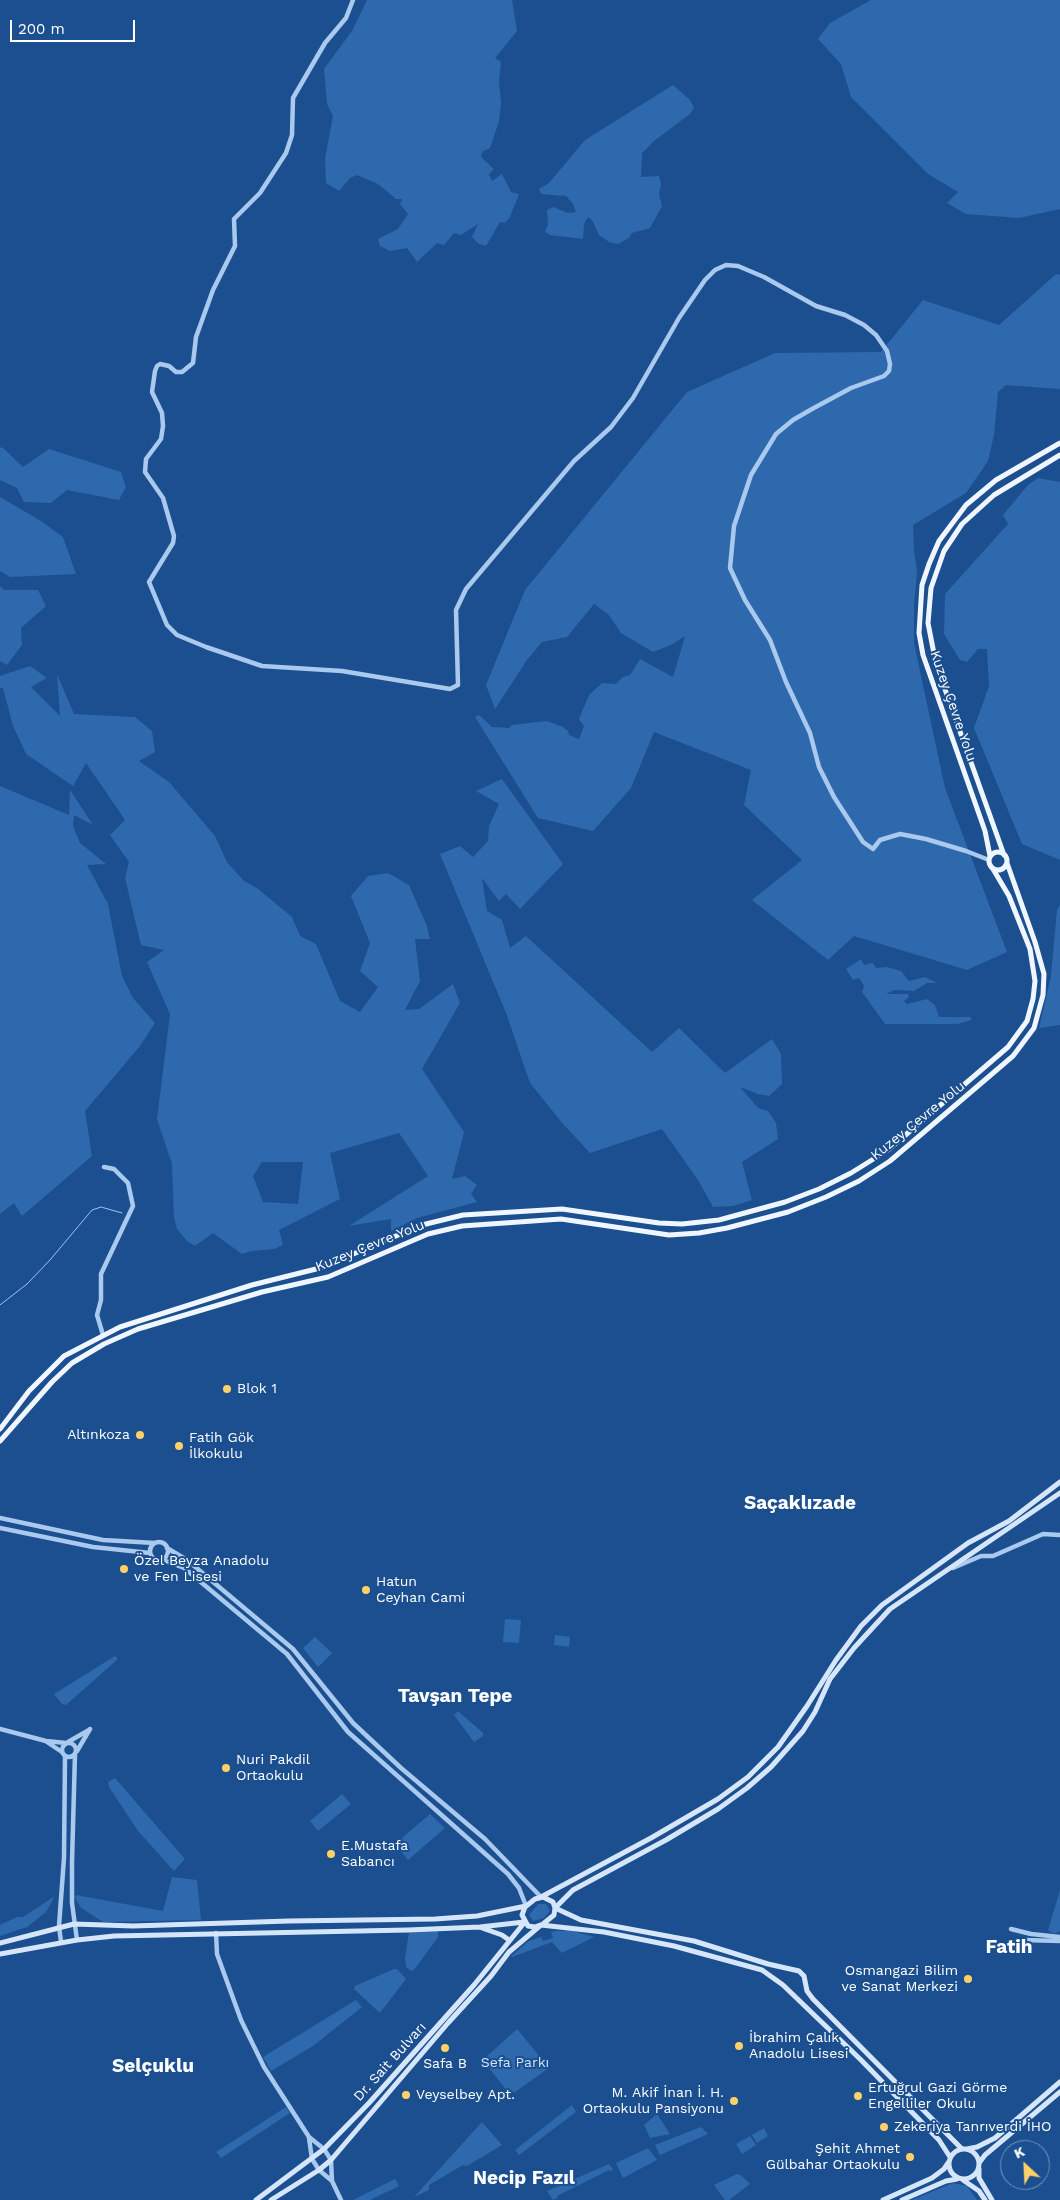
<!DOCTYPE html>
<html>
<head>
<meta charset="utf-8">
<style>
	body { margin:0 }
	#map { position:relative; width:1060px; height:2200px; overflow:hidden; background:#1b4f8f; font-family:"Work Sans",sans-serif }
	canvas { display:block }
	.north { position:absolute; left:1000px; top:2140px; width:50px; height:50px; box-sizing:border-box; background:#1b4f8f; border:1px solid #7695bc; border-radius:50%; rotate:335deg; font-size:14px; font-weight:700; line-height:20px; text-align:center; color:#fff }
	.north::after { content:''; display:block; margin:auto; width:18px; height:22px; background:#ffd166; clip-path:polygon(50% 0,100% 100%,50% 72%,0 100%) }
	.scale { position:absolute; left:10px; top:20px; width:125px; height:22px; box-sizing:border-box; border:2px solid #fff; border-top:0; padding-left:6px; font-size:15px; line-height:18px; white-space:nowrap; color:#fff; -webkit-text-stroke:4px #1b4f8f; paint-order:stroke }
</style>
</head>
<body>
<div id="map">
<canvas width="1060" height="2200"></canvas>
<div class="north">K</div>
<div class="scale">200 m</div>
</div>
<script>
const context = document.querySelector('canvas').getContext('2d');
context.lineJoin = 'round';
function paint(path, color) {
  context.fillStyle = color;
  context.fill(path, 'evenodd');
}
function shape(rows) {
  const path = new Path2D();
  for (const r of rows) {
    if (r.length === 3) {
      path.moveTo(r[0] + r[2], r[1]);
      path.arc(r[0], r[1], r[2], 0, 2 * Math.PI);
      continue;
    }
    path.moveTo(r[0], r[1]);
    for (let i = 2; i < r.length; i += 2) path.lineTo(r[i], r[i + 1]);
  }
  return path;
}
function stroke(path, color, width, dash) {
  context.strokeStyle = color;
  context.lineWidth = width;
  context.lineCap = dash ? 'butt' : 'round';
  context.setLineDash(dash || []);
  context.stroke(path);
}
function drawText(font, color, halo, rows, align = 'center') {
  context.font = font + ' "Work Sans",sans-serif';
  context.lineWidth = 4;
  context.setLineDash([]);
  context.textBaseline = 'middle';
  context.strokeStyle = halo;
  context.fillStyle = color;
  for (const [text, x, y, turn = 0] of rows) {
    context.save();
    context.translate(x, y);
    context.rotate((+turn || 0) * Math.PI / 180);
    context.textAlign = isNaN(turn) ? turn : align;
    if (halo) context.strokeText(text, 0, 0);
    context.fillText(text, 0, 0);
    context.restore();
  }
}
paint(shape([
	[367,0,512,0,517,31,495,58,501,62,499,82,501,103,499,121,490,148,482,152,481,157,494,169,489,174,492,181,502,174,511,192,519,194,510,217,505,223,500,222,486,246,479,244,472,237,478,224,461,235,454,233,444,245,437,243,417,262,407,248,390,251,380,246,378,239,398,229,408,214,400,204,402,199,396,199,378,184,357,175,350,178,339,191,326,183,325,159,333,116,327,104,324,69,352,31],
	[871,0,1060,0,1060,209,1019,218,966,214,947,203,958,192,928,174,851,97,841,64,818,39,830,23],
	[673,85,689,99,694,107,690,114,654,141,642,153,641,177,659,176,661,185,659,194,662,206,650,228,632,233,629,238,618,244,609,242,599,235,592,220,588,217,584,224,583,239,550,235,545,232,548,224,547,210,553,207,568,213,576,212,573,204,566,196,541,194,539,189,549,183,585,140],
	[1056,274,1060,275,1060,389,1006,385,998,392,994,435,988,461,966,493,913,525,914,550,917,572,914,605,914,643,945,788,1007,952,967,970,854,936,828,960,752,900,802,860,744,805,751,770,654,732,631,788,593,831,538,818,475,717,479,715,492,727,509,728,512,725,547,721,563,727,568,731,569,735,579,739,584,726,579,719,589,695,602,683,616,684,623,677,630,675,640,659,673,677,685,636,671,645,653,652,621,633,609,615,594,604,567,637,542,642,527,660,495,709,486,685,525,590,687,392,775,353,881,352,923,300,999,325],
	[2,447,23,467,49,449,121,472,126,487,119,500,67,490,51,503,24,502,17,488,0,480,0,448],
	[1038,478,1060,482,1060,860,1022,844,974,728,989,686,987,649,978,649,967,662,960,660,944,634,945,594,1008,524,1003,515,1028,485],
	[0,497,41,521,63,537,76,574,10,577,0,571],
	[0,586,4,590,38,590,46,606,21,628,22,645,7,665,0,661],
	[30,666,47,678,31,687,60,716,57,674,74,714,135,717,152,731,155,752,139,761,169,782,215,836,227,862,244,881,257,888,292,917,300,936,316,944,340,1001,360,1012,378,987,360,971,370,943,351,896,368,876,388,873,409,885,427,926,430,939,415,939,420,981,405,1010,419,1009,453,984,460,1003,422,1069,464,1132,452,1179,465,1176,477,1185,471,1194,477,1202,417,1218,391,1231,391,1219,349,1226,428,1176,399,1133,330,1153,340,1199,279,1230,283,1245,274,1249,252,1251,242,1254,213,1233,195,1246,188,1242,177,1229,174,1218,172,1164,157,1119,170,1014,147,962,164,950,141,945,125,878,129,862,110,835,125,820,86,763,73,786,26,754,13,726,3,688,0,688,0,676],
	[262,1162,303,1162,298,1204,263,1202,253,1176],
	[502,779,563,864,520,909,506,894,499,901,482,878,487,911,502,920,510,948,526,936,652,1052,679,1028,725,1073,772,1039,781,1054,782,1084,769,1096,758,1094,740,1087,758,1108,768,1111,776,1123,778,1139,742,1162,752,1200,733,1206,713,1207,698,1180,662,1129,590,1153,563,1124,530,1083,506,1013,440,854,460,846,473,857,488,841,489,826,499,804,476,791],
	[0,786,69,815,70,790,93,825,74,815,73,826,80,843,106,864,87,865,108,904,122,976,133,998,155,1023,140,1046,85,1111,92,1156,22,1216,14,1203,0,1214],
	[1060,905,1060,1025,1039,1028,1051,976,1057,909],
	[861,959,864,965,873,963,876,968,887,967,901,971,909,981,925,977,937,983,927,983,914,991,894,990,886,994,908,994,909,997,904,1001,907,1004,927,999,935,1005,939,1017,971,1017,971,1020,958,1024,885,1024,862,992,864,986,859,978,853,980,846,969],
	[505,1619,521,1620,519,1643,503,1642],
	[555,1635,570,1637,569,1647,554,1645],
	[315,1637,332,1653,318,1667,303,1648],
	[115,1656,118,1659,66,1705,62,1704,54,1694],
	[458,1711,483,1733,483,1736,474,1742,454,1715],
	[115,1778,185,1859,174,1871,138,1831,109,1787,108,1782],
	[342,1794,351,1804,318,1831,310,1821],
	[430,1814,445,1828,408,1860,395,1844],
	[172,1877,197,1880,201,1920,103,1922,81,1908,75,1898,76,1895,163,1911],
	[1060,1890,1060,1931,1054,1934,1048,1930],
	[55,1896,46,1912,27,1927,0,1936,0,1925,17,1917,23,1917],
	[538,1904,546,1904,550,1911,544,1918,533,1921,529,1915],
	[438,1930,438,1937,414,1970,411,1971,406,1967,405,1958,409,1932],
	[555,1931,573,1931,594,1937,562,1953,552,1942,512,1957,511,1956,529,1941,541,1937,543,1941,553,1938,551,1932],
	[394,1969,397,1969,406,1979,380,2013,354,1989,355,1986],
	[356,2000,362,2007,313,2046,271,2071,263,2057],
	[516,2030,518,2030,549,2068,515,2092,509,2093,484,2062,486,2057],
	[572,2105,576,2112,519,2155,515,2150],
	[286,2107,290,2113,221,2158,216,2152],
	[657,2114,670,2134,650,2138,644,2125],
	[482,2122,502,2145,467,2166,463,2165,429,2185,429,2190,414,2197],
	[701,2127,708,2134,660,2155,655,2145],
	[764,2128,768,2136,757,2143,752,2135],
	[750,2136,756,2145,742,2154,736,2144],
	[648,2148,657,2160,623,2178,616,2163],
	[609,2164,613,2169,611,2171,609,2170,557,2196,557,2198,553,2200,547,2191],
	[737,2174,741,2175,750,2184,729,2200,725,2200,714,2185],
	[395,2179,399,2186,370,2200,353,2200],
	[953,2183,967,2186,977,2200,912,2200]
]), '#2e69ad');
stroke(shape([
	[0,1305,27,1284,50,1260,92,1210,101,1207,122,1213]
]), '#9cc4f0', 1);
stroke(shape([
	[353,0,346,18,325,43,293,98,292,135,286,153,260,193,234,219,235,246,213,290,196,337,193,363,182,372,176,372,169,366,160,364,157,366,155,371,152,392,162,413,163,426,161,439,146,459,145,472,163,498,174,536,173,543,149,582,167,625,177,635,206,647,262,666,342,671,450,689,458,685,456,610,466,589,574,461,611,427,633,398,679,318,705,280,715,270,726,265,738,266,764,277,816,306,845,315,864,325,876,335,887,351,890,364,889,371,884,376,851,388,812,409,793,420,776,434,751,475,734,526,730,568,745,600,770,640,786,682,810,733,819,767,834,797,863,842,873,849,880,840,900,834,926,839,966,851,989,860],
	[103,1335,97,1315,101,1300,101,1274,133,1206,128,1183,114,1169,104,1167],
	[0,1518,103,1540,155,1543],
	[0,1528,93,1547,150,1553],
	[159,1551,9],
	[167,1548,187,1560,293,1649,353,1723,401,1768,485,1839,541,1897],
	[161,1559,184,1568,287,1654,348,1732,508,1874,519,1888,526,1906],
	[953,1568,981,1556,993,1556,1043,1534,1060,1535],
	[0,1729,46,1741,66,1743],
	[47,1742,62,1752],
	[68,1742,89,1730],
	[69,1750,7],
	[77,1751,90,1729],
	[75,1754,72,1862,72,1903,77,1940],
	[1011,1929,1031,1934,1060,1937],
	[216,1933,217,1954,241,2020,264,2067,309,2137,324,2149,331,2160,332,2181,341,2200],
	[61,1942,59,1926,64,1858,65,1756],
	[1013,1943,1024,1940,1060,1941],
	[309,2138,312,2159,319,2170,332,2181]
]), '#a9c9ee', 4.5);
stroke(shape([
	[541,1897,651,1838,718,1799,748,1777,778,1747,807,1706,836,1660,861,1626,882,1605,968,1543,1009,1521,1060,1482],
	[543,1897,553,1902,555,1908,554,1915,543,1924,535,1927,528,1926,522,1915,525,1907,535,1899,543,1897],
	[482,1928,502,1935,509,1940],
	[0,1943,74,1924,133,1926,289,1921,435,1919,477,1916,526,1906],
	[0,1954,77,1940,114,1936,408,1930,480,1927,524,1922],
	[964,2164,15],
	[962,2149,813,1999,807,1991,804,1976,799,1971,768,1964,694,1941,581,1920,555,1908,573,1890,666,1840,718,1809,747,1788,771,1767,803,1731,815,1712,830,1679,854,1648,890,1609,1060,1493],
	[967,2149,977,2147,995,2138,1060,2082],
	[979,2163,985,2155,1060,2092],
	[979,2169,979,2178,992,2200],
	[963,2180,979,2191,985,2200],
	[256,2200,324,2149,369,2103,474,1985,524,1923],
	[271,2200,319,2170,331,2160,448,2023,491,1976,509,1952,541,1925,604,1932,674,1946,762,1970,783,1985,861,2060,939,2140,950,2157],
	[883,2200,932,2178,944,2169,948,2163],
	[902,2200,946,2181,957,2179]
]), '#d6e6fa', 5);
stroke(shape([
	[998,861,9],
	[1004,855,936,664,928,623,931,588,944,551,962,524,994,495,1060,455],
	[990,856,985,831,923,655,919,633,922,585,929,564,939,541,966,505,996,480,1060,443],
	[0,1429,29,1391,64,1356,120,1327,252,1285,320,1268,422,1225,463,1215,562,1209,659,1223,682,1224,719,1220,785,1202,819,1189,851,1173,888,1150,1008,1047,1027,1021,1033,999,1035,981,1030,949,1009,896,993,869],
	[0,1441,52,1382,72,1363,104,1344,138,1329,262,1292,328,1277,428,1234,462,1226,561,1219,669,1235,699,1233,727,1228,788,1212,826,1197,859,1181,890,1161,1013,1056,1034,1028,1043,995,1044,974,1035,942,1007,863]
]), '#f0f6ff', 5);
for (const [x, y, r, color] of [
	[227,1389,5,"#ffd166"],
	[140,1435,5,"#ffd166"],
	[179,1446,5,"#ffd166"],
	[124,1569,5,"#ffd166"],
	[366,1590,5,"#ffd166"],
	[226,1768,5,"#ffd166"],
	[331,1854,5,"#ffd166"],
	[968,1979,5,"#ffd166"],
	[739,2046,5,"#ffd166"],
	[445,2048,5,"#ffd166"],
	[406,2095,5,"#ffd166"],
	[858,2096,5,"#ffd166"],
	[734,2101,5,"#ffd166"],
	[884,2127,5,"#ffd166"],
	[910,2157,5,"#ffd166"]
]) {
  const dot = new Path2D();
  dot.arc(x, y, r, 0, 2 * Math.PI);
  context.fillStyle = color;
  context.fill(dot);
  stroke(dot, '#1b4f8f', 2);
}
drawText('14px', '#fff', '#1b4f8f', [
	["Kuzey Çevre Yolu",953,706,71],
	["Kuzey Çevre Yolu",918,1121,-39],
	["Kuzey Çevre Yolu",370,1246,-22],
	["Dr. Sait Bulvarı",390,2062,-48]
]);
drawText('14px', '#fff', '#1b4f8f', [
	["Blok 1",237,1389],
	["Altınkoza",130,1435,"right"],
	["Fatih Gök",189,1438],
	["İlkokulu",189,1454],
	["Özel Beyza Anadolu",134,1561],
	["ve Fen Lisesi",134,1577],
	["Hatun",376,1582],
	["Ceyhan Cami",376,1598],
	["Nuri Pakdil",236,1760],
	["Ortaokulu",236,1776],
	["E.Mustafa",341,1846],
	["Sabancı",341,1862],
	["Osmangazi Bilim",958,1971,"right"],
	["ve Sanat Merkezi",958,1987,"right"],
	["İbrahim Çalık",749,2038],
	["Anadolu Lisesi",749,2054],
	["Safa B",445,2064,"center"],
	["Ertuğrul Gazi Görme",868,2088],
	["Engelliler Okulu",868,2104],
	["M. Akif İnan İ. H.",724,2093,"right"],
	["Ortaokulu Pansiyonu",724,2109,"right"],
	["Veyselbey Apt.",416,2095],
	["Zekeriya Tanrıverdi İHO",894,2127],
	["Şehit Ahmet",900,2149,"right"],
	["Gülbahar Ortaokulu",900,2165,"right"]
], 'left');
drawText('14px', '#cfe3fa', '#1b4f8f', [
	["Sefa Parkı",515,2063]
]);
drawText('bold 19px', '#fff', '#1b4f8f', [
	["Saçaklızade",800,1503],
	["Tavşan Tepe",455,1696],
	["Fatih",1009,1947],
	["Selçuklu",153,2066],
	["Necip Fazıl",524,2178]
]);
</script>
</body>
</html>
